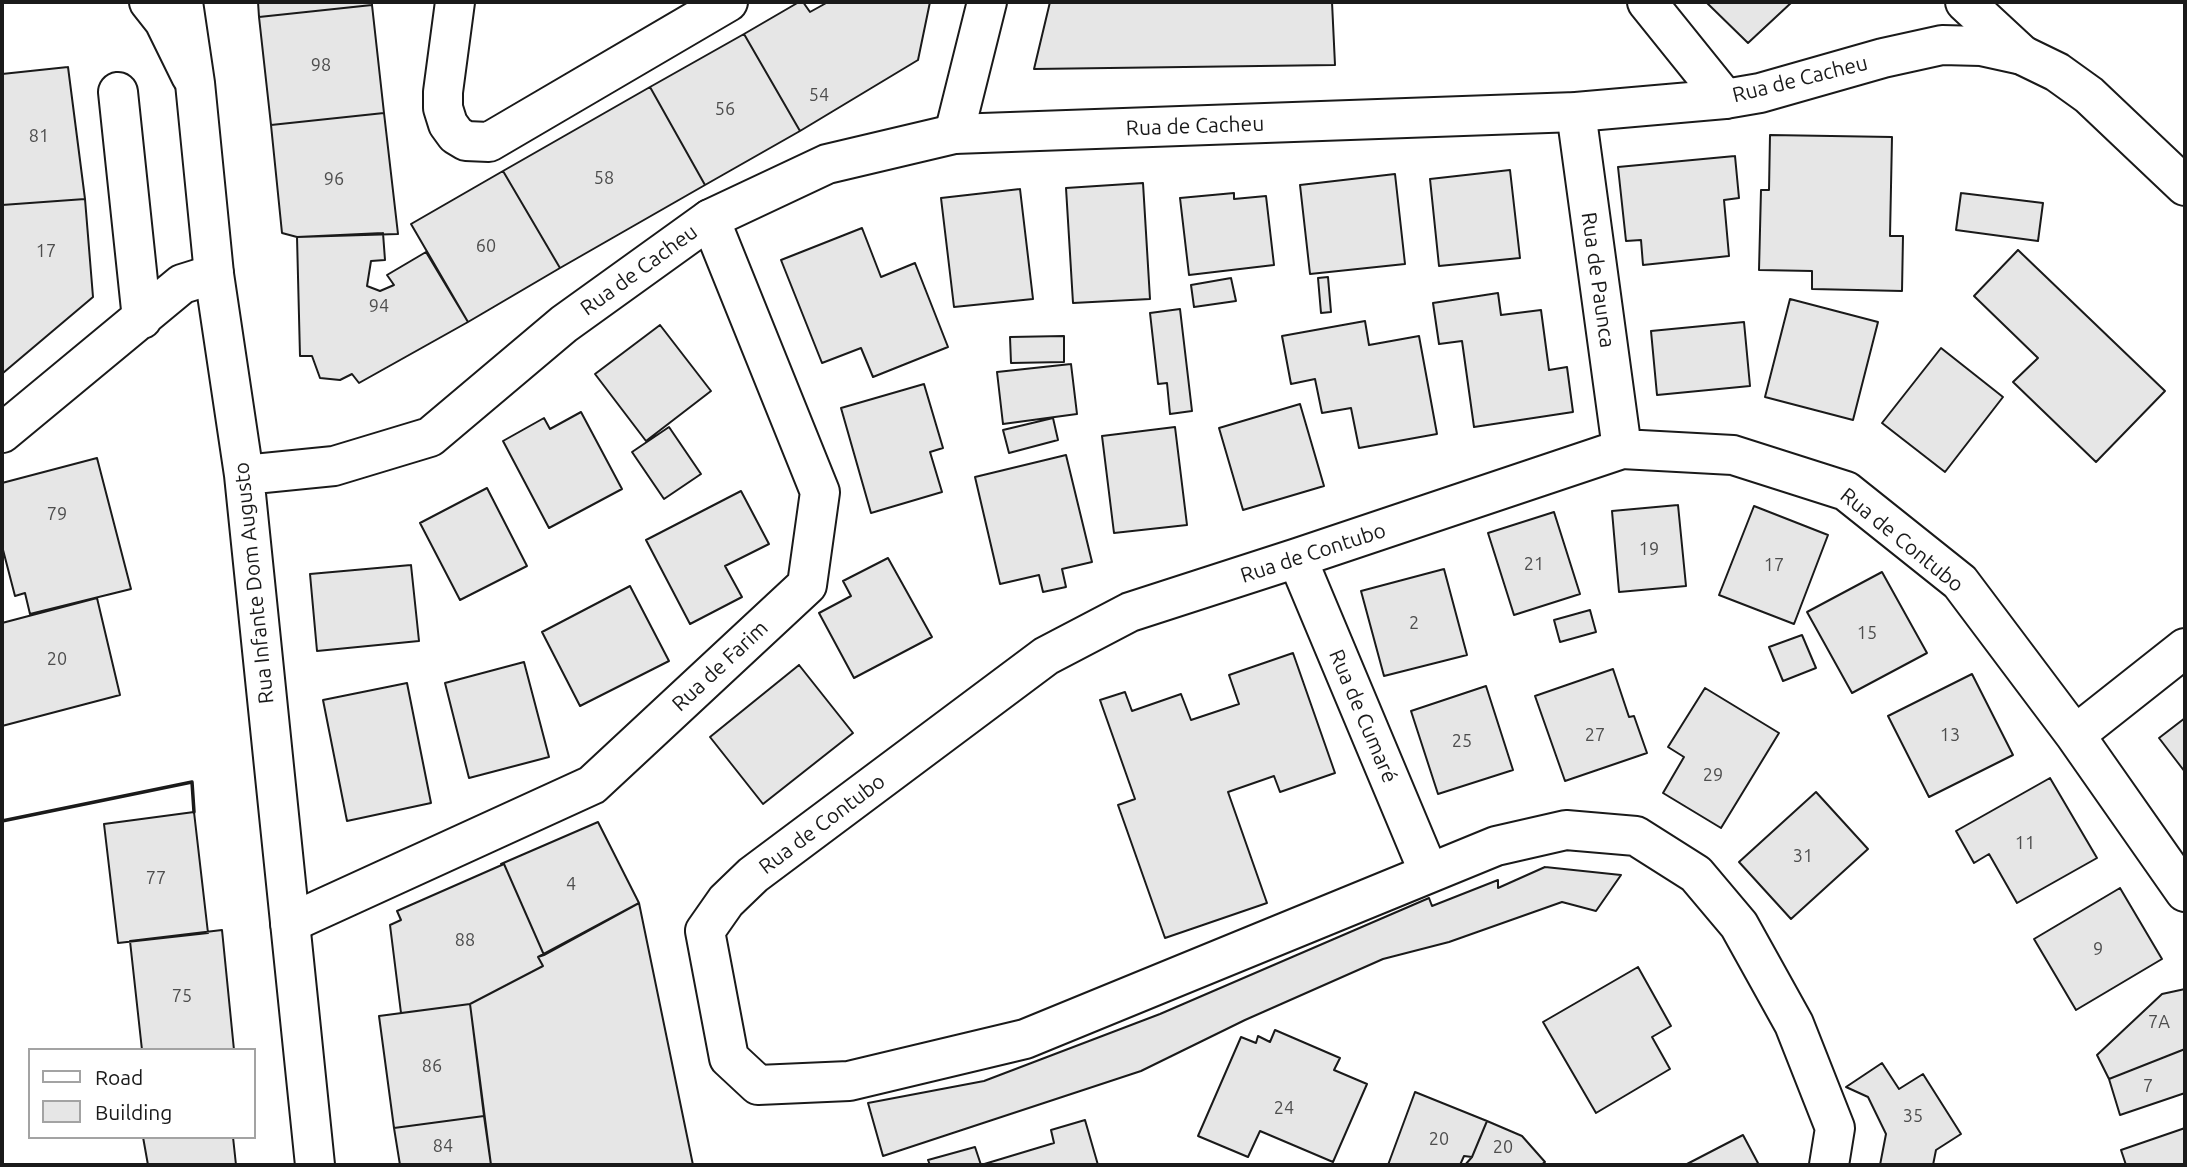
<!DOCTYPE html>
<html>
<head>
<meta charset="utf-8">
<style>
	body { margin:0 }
	#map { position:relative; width:2187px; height:1167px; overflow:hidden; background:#fff; font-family:Ubuntu,sans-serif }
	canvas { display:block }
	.frame { position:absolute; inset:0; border:4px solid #1a1a1a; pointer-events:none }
	.legend { position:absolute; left:28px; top:1048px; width:228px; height:91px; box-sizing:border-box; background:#fff; border:2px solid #a3a3a3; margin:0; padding:9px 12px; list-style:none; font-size:21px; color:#1a1a1a }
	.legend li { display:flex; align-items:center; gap:14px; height:35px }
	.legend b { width:35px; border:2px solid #a3a3a3 }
</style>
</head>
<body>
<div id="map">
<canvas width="2187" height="1167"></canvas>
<div class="frame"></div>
<ul class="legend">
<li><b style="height:9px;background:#fff"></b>Road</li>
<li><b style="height:19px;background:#e6e6e6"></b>Building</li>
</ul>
</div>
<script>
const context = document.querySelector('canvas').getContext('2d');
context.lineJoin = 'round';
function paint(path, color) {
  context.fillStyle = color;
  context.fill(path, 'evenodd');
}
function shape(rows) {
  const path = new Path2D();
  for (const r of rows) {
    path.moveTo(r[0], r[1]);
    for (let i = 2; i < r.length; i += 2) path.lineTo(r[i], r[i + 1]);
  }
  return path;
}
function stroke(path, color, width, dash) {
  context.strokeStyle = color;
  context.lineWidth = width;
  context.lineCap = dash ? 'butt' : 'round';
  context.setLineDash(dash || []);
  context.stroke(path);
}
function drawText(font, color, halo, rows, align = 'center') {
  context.font = font + ' Ubuntu,sans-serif';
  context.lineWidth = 5;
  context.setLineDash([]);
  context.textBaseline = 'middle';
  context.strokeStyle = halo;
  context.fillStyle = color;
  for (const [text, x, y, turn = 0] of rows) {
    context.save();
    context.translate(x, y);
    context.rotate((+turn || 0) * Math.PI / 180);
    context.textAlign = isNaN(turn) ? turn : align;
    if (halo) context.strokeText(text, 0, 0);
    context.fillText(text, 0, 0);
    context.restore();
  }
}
const building = shape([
	[258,2,372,2,372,5,259,17,258,2],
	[799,2,803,2,810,12,828,2,930,2,918,60,800,131,744,34,799,2],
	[1050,2,1332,2,1335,65,1034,69,1050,2],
	[1706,2,1792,2,1748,43,1706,2],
	[372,5,384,113,271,125,259,17,372,5],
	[744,34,800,131,705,185,650,87,744,34],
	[68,67,85,199,2,205,2,74,68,67],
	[650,87,705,185,560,268,503,171,650,87],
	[384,113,398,234,297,237,282,233,271,125,384,113],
	[1770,135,1892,137,1890,236,1903,236,1902,291,1812,289,1812,271,1759,270,1761,190,1769,190,1770,135],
	[1735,156,1739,198,1724,200,1729,256,1643,265,1641,240,1626,241,1618,167,1735,156],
	[1510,170,1520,258,1439,266,1430,179,1510,170],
	[503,171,560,268,468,322,411,224,503,171],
	[1395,174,1405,264,1310,274,1300,185,1395,174],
	[1143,183,1150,299,1073,303,1066,188,1143,183],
	[1020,189,1033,299,954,307,941,198,1020,189],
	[1234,193,1234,199,1266,196,1274,265,1189,275,1180,198,1234,193],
	[1961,193,2043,203,2038,241,1956,230,1961,193],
	[85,199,93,297,3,373,2,205,85,199],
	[862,228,881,277,915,263,948,347,873,377,861,348,822,363,781,260,862,228],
	[383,233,385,260,371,261,367,286,380,291,394,285,387,275,426,252,468,322,359,383,352,374,340,380,320,378,312,356,300,356,297,237,383,233],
	[2018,250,2165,391,2096,462,2013,382,2038,358,1974,296,2018,250],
	[1328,277,1331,312,1321,313,1318,278,1328,277],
	[1231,278,1236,301,1194,307,1191,285,1231,278],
	[1498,293,1501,315,1541,310,1549,370,1567,367,1573,412,1474,427,1462,341,1439,344,1433,303,1498,293],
	[1790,299,1878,322,1853,420,1765,397,1790,299],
	[1180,309,1192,411,1170,414,1167,383,1158,384,1150,313,1180,309],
	[1365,321,1369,345,1419,336,1437,434,1359,448,1351,408,1322,413,1315,379,1291,384,1282,336,1365,321],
	[1744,322,1750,386,1657,395,1651,331,1744,322],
	[660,325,711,391,646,441,595,374,660,325],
	[1064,336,1064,362,1011,363,1010,337,1064,336],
	[1941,348,2003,397,1945,472,1882,423,1941,348],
	[1071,364,1077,414,1003,424,997,372,1071,364],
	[924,384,943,448,930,452,942,492,871,513,841,408,924,384],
	[1300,404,1324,486,1243,510,1219,428,1300,404],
	[581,412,622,489,549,528,503,441,544,418,550,429,581,412],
	[1053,418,1058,440,1009,453,1003,430,1053,418],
	[669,427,701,474,664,499,632,452,669,427],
	[1175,427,1187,525,1114,533,1102,436,1175,427],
	[1066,455,1092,562,1062,569,1066,587,1043,592,1039,575,1000,584,975,477,1066,455],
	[97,458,131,589,30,614,25,593,15,596,2,546,2,483,97,458],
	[487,488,527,566,460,600,420,523,487,488],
	[741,491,769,544,725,566,742,597,690,624,646,540,741,491],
	[1678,505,1686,586,1619,592,1612,511,1678,505],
	[1754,506,1828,535,1794,624,1719,595,1754,506],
	[1554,512,1580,594,1514,615,1488,533,1554,512],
	[888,558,932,637,854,678,819,613,851,596,843,581,888,558],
	[411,565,419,641,317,651,310,574,411,565],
	[1444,569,1467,655,1384,676,1361,591,1444,569],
	[1882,572,1927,653,1852,693,1807,612,1882,572],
	[630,586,669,661,580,706,542,632,630,586],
	[97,598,120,695,2,726,2,623,97,598],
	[1590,610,1596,632,1560,642,1554,620,1590,610],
	[1802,635,1816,668,1783,681,1769,647,1802,635],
	[1293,653,1335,773,1280,792,1274,776,1228,792,1267,903,1165,938,1118,805,1135,799,1100,700,1125,692,1132,711,1181,694,1191,720,1239,704,1229,675,1293,653],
	[524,662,549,757,469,778,445,683,524,662],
	[799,665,853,733,763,804,710,737,799,665],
	[1613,669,1629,717,1634,716,1647,753,1565,781,1535,696,1613,669],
	[1972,674,2013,755,1929,797,1888,716,1972,674],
	[407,683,431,803,347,821,323,700,407,683],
	[1486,686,1513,770,1438,794,1411,711,1486,686],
	[1705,688,1779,733,1721,828,1663,793,1684,757,1668,747,1705,688],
	[2185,718,2185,772,2159,738,2185,718],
	[2050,778,2097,858,2017,903,1989,854,1974,863,1956,831,2050,778],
	[1816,792,1868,849,1791,919,1739,862,1816,792],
	[194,812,208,933,118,943,104,824,194,812],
	[598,822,639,903,544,955,504,864,501,864,598,822],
	[504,864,544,955,538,957,543,966,470,1004,401,1013,390,925,401,920,397,911,504,864],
	[1545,867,1621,875,1596,911,1562,902,1449,942,1383,959,1245,1020,1141,1071,883,1156,868,1103,984,1081,1160,1014,1429,898,1432,906,1498,880,1498,888,1545,867],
	[2120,888,2162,959,2076,1010,2034,939,2120,888],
	[639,903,693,1165,491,1165,470,1004,543,966,538,957,639,903],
	[222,930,234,1050,142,1050,130,941,222,930],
	[1638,967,1671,1026,1652,1037,1670,1069,1596,1113,1543,1022,1638,967],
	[2185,989,2185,1049,2109,1079,2097,1055,2162,994,2185,989],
	[470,1004,484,1116,394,1128,379,1016,470,1004],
	[1275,1030,1340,1058,1334,1070,1367,1084,1333,1162,1260,1131,1248,1157,1198,1136,1241,1037,1256,1043,1258,1036,1270,1042,1275,1030],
	[2185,1049,2185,1093,2120,1115,2109,1079,2185,1049],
	[1882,1063,1899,1089,1923,1074,1961,1134,1936,1150,1933,1165,1880,1165,1886,1134,1868,1097,1846,1087,1882,1063],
	[1415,1092,1487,1121,1472,1157,1464,1156,1460,1165,1388,1165,1415,1092],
	[484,1116,491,1165,400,1165,394,1128,484,1116],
	[1085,1120,1098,1165,930,1165,928,1160,975,1147,981,1165,1054,1143,1051,1130,1085,1120],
	[1487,1121,1522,1136,1545,1162,1541,1165,1465,1165,1472,1157,1487,1121],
	[2185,1128,2185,1165,2126,1165,2121,1150,2185,1128],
	[1743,1135,1759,1165,1688,1165,1687,1164,1743,1135],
	[143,1137,233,1137,236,1165,148,1165,143,1137]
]);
paint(building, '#e6e6e6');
stroke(building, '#1a1a1a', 2);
const street = shape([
	[149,2,164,21,191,76],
	[455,2,443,92,443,108,448,124,456,135,466,141,489,142,728,2],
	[1647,2,1725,99],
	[1965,2,2022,55],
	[118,92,142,319],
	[1576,112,1622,449],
	[954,134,987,2],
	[2,433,182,284,214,274],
	[1297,558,1429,873],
	[2075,735,2185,648],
	[290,923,592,785,807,585,820,492,710,219],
	[1829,1165,1835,1128,1794,1024,1739,925,1696,874,1636,836,1566,830,1496,846,1025,1039,849,1081,758,1085,729,1058,705,931,726,901,753,875,1046,656,1130,612,1297,558,1622,449,1733,455,1846,491,1960,582,2075,735,2185,892]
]);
const secondary = shape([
	[183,2,195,83,214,274,244,475,315,1165],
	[244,475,334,466,430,437,564,324,710,219,827,164,954,134,1576,112,1725,99,1760,93,1883,58,1942,45,1981,46,2022,55,2057,72,2089,95,2185,186]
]);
stroke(street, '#1a1a1a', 42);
stroke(secondary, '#1a1a1a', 42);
stroke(street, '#fff', 38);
stroke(secondary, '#fff', 38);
stroke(shape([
	[2,821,192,782,194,812]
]), '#1a1a1a', 3.5);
drawText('18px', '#4d4d4d', null, [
	["98",321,65],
	["54",819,95],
	["56",725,109],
	["81",39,136],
	["58",604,178],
	["96",334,179],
	["60",486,246],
	["17",46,251],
	["94",379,306],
	["79",57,514],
	["19",1649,549],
	["21",1534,564],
	["17",1774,565],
	["2",1414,623],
	["15",1867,633],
	["20",57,659],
	["27",1595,735],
	["13",1950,735],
	["25",1462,741],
	["29",1713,775],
	["11",2025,843],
	["31",1803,856],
	["77",156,878],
	["4",571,884],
	["88",465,940],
	["9",2098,949],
	["75",182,996],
	["7A",2159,1022],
	["86",432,1066],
	["7",2148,1086],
	["24",1284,1108],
	["35",1913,1116],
	["20",1439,1139],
	["84",443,1146],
	["20",1503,1147]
]);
drawText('21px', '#1a1a1a', '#fff', [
	["Rua de Cacheu",1800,79,-14],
	["Rua de Cacheu",1195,126,-2],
	["Rua de Cacheu",639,270,-36],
	["Rua de Paunca",1598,280,82],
	["Rua de Contubo",1902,540,39],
	["Rua de Contubo",1313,553,-18],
	["Rua Infante Dom Augusto",254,583,-96],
	["Rua de Farim",720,666,-43],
	["Rua de Cumaré",1363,716,67],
	["Rua de Contubo",822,824,-37]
]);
</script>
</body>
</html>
